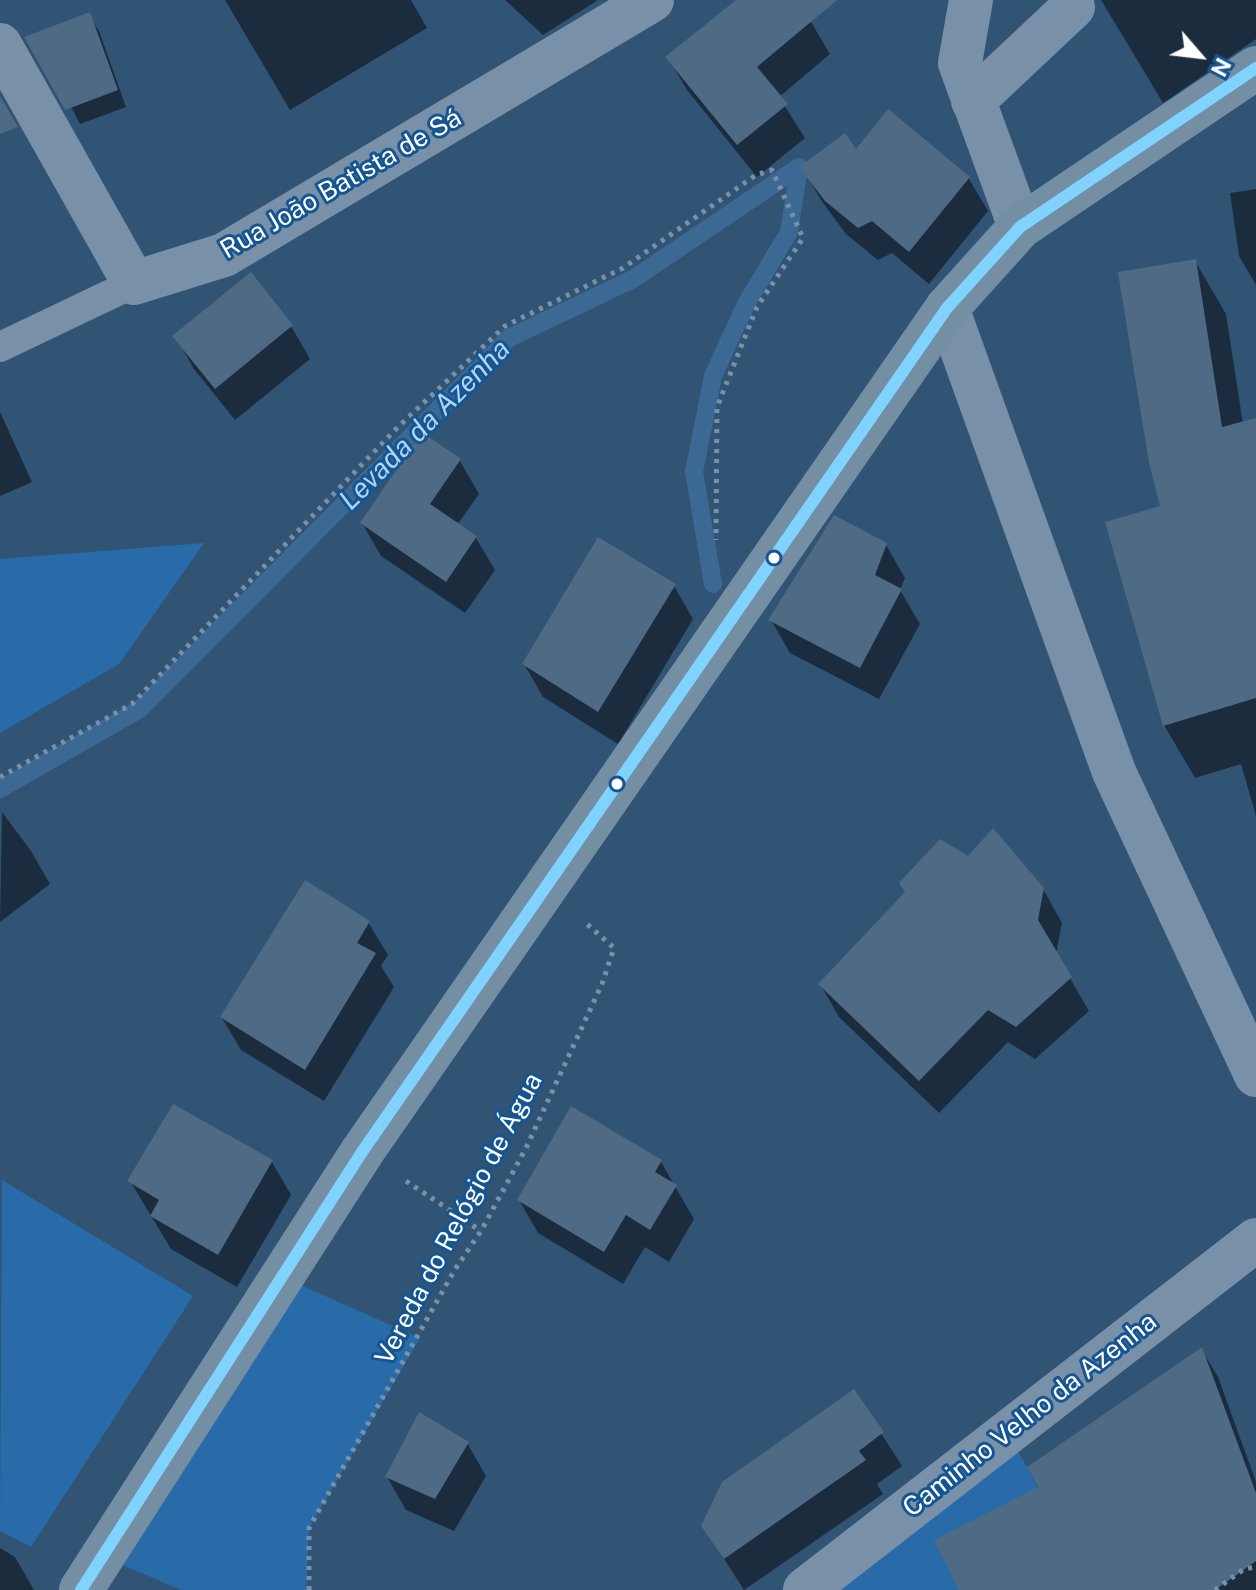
<!DOCTYPE html>
<html>
<head>
<meta charset="utf-8">
<style>
	body { margin:0 }
	#map { position:relative; width:1256px; height:1590px; overflow:hidden; background:#315475; font-family:"Public Sans",sans-serif }
	canvas { display:block }
	.north { position:absolute; left:1160px; top:16px; width:80px; height:80px; -webkit-text-stroke:6px #155591; paint-order:stroke; rotate:118deg; font-size:22px; font-weight:700; line-height:32px; text-align:center; color:#fff }
	.north::after { content:''; display:block; margin:auto; width:28px; height:36px; background:#fff; clip-path:polygon(50% 0,100% 100%,50% 72%,0 100%) }
</style>
</head>
<body>
<div id="map">
<canvas width="1256" height="1590"></canvas>
<div class="north">N</div>
</div>
<script>
const context = document.querySelector('canvas').getContext('2d');
context.lineJoin = 'round';
function paint(path, color) {
  context.fillStyle = color;
  context.fill(path, 'evenodd');
}
function shape(rows) {
  const path = new Path2D();
  for (const r of rows) {
    path.moveTo(r[0], r[1]);
    for (let i = 2; i < r.length; i += 2) path.lineTo(r[i], r[i + 1]);
  }
  return path;
}
function stroke(path, color, width, dash) {
  context.strokeStyle = color;
  context.lineWidth = width;
  context.lineCap = dash ? 'butt' : 'round';
  context.setLineDash(dash || []);
  context.stroke(path);
}
function drawText(font, color, halo, rows, align = 'center') {
  context.font = font + ' "Public Sans",sans-serif';
  context.lineWidth = 6;
  context.setLineDash([]);
  context.textBaseline = 'middle';
  context.strokeStyle = halo;
  context.fillStyle = color;
  for (const [text, x, y, turn = 0] of rows) {
    context.save();
    context.translate(x, y);
    context.rotate((+turn || 0) * Math.PI / 180);
    context.textAlign = isNaN(turn) ? turn : align;
    if (halo) context.strokeText(text, 0, 0);
    context.fillText(text, 0, 0);
    context.restore();
  }
}
paint(shape([
	[204,543,119,664,0,733,0,559],
	[2,1180,193,1296,31,1547,0,1531],
	[287,1279,420,1338,309,1528,306,1590,181,1590,97,1554],
	[1007,1433,1027,1467,1089,1590,805,1590]
]), '#286ba8');
paint(shape([
	[225,0,411,0,427,28,290,110],
	[505,0,598,0,543,35],
	[739,0,794,0,811,22,830,54,779,97,805,138,757,177,687,90,668,58],
	[1101,0,1256,0,1256,39,1163,103],
	[89,15,99,31,126,107,80,124,71,107],
	[888,112,969,179,988,211,929,284,892,253,878,260,846,234,821,200,802,167,856,152],
	[1256,189,1256,285,1239,256,1230,193],
	[1195,261,1226,314,1243,424,1256,420,1256,816,1241,764,1195,778,1164,725,1163,507],
	[291,326,310,359,235,420,194,369,175,336],
	[0,412,32,482,0,496],
	[460,461,479,494,457,525,476,538,495,570,465,613,381,556,362,523],
	[886,545,905,578,900,590,920,624,879,699,790,653,771,620],
	[674,586,693,619,618,744,543,697,524,664],
	[2,812,31,851,50,884,0,922],
	[968,859,1043,889,1062,923,1056,954,1089,1011,1035,1059,1008,1042,939,1113,839,1017,820,984,907,892],
	[368,922,388,955,381,966,394,987,324,1101,241,1050,222,1018],
	[272,1162,291,1195,237,1287,171,1249,130,1181],
	[661,1162,694,1219,669,1262,645,1247,623,1284,538,1233,519,1200],
	[1202,1350,1218,1377,1256,1482,1256,1590,961,1590,1040,1488],
	[854,1391,902,1466,877,1484,883,1494,744,1590,703,1526],
	[467,1443,486,1476,454,1531,406,1510,387,1477],
	[0,1548,15,1557,34,1590,0,1590]
]), '#0007');
stroke(shape([
	[0,789,140,709,509,338,633,279,799,167,789,232,746,304,713,376,694,472,713,584]
]), '#3c6994', 18);
paint(shape([
	[736,0,837,0,757,67,788,104,737,145,665,57],
	[90,12,118,90,65,110,24,37],
	[0,96,18,127,0,134],
	[888,109,970,177,909,252,872,221,858,228,825,201,799,167,845,133,856,149],
	[1196,259,1222,427,1256,418,1256,698,1163,726,1105,522,1160,506,1149,463,1118,272],
	[251,272,293,325,215,389,172,336],
	[422,432,461,459,430,504,477,536,446,582,360,523],
	[834,515,887,543,875,575,902,589,860,668,768,620],
	[598,537,676,584,598,712,522,664],
	[993,828,1044,888,1038,920,1072,977,1016,1027,988,1010,919,1081,818,984,905,892,899,883,940,839,968,856],
	[305,880,370,921,357,943,376,953,305,1070,220,1017],
	[173,1104,273,1160,218,1255,150,1216,159,1200,127,1181],
	[571,1106,662,1160,655,1172,677,1185,650,1230,626,1215,604,1252,517,1200],
	[1202,1347,1256,1493,1256,1561,1215,1590,959,1590,934,1540,1038,1487,1027,1467],
	[854,1389,884,1432,859,1451,866,1460,724,1559,701,1526,722,1482],
	[419,1412,469,1442,435,1499,385,1477]
]), '#4e6a84');
stroke(shape([
	[0,777,132,704,396,429,505,326,623,268,756,175,772,170,803,238,757,307,717,407,716,540],
	[406,1181,481,1231],
	[309,1590,309,1528,454,1271,481,1231,526,1148,602,984,614,948,587,924],
	[1215,1590,1244,1569,1256,1567]
]), '#7991a8', 5, [4, 6]);
stroke(shape([
	[0,347,134,283]
]), '#7991a8', 30);
stroke(shape([
	[971,0,960,63,1020,227],
	[0,45,134,283,224,255,652,0],
	[973,101,1073,7],
	[947,308,1114,772,1256,1075],
	[805,1590,1256,1240]
]), '#7991a8', 44);
stroke(shape([
	[81,1590,362,1152,947,308,1020,227,1256,68]
]), '#748ea4', 44);
stroke(shape([
	[81,1590,362,1152,947,308,1020,227,1256,68]
]), '#80d2ff', 12);
for (const [x, y, r, color] of [
	[774,558,7,"#fff"],
	[617,784,7,"#fff"]
]) {
  const dot = new Path2D();
  dot.arc(x, y, r, 0, 2 * Math.PI);
  context.fillStyle = color;
  context.fill(dot);
  stroke(dot, '#155591', 3);
}
drawText('26px', '#fff', '#155591', [
	["Rua João Batista de Sá",341,184,-30],
	["Vereda do Relógio de Água",459,1219,-62],
	["Caminho Velho da Azenha",1030,1415,-38]
]);
drawText('italic 28px', '#aed5f8', '#155591', [
	["Levada da Azenha",425,425,-45]
]);
</script>
</body>
</html>
